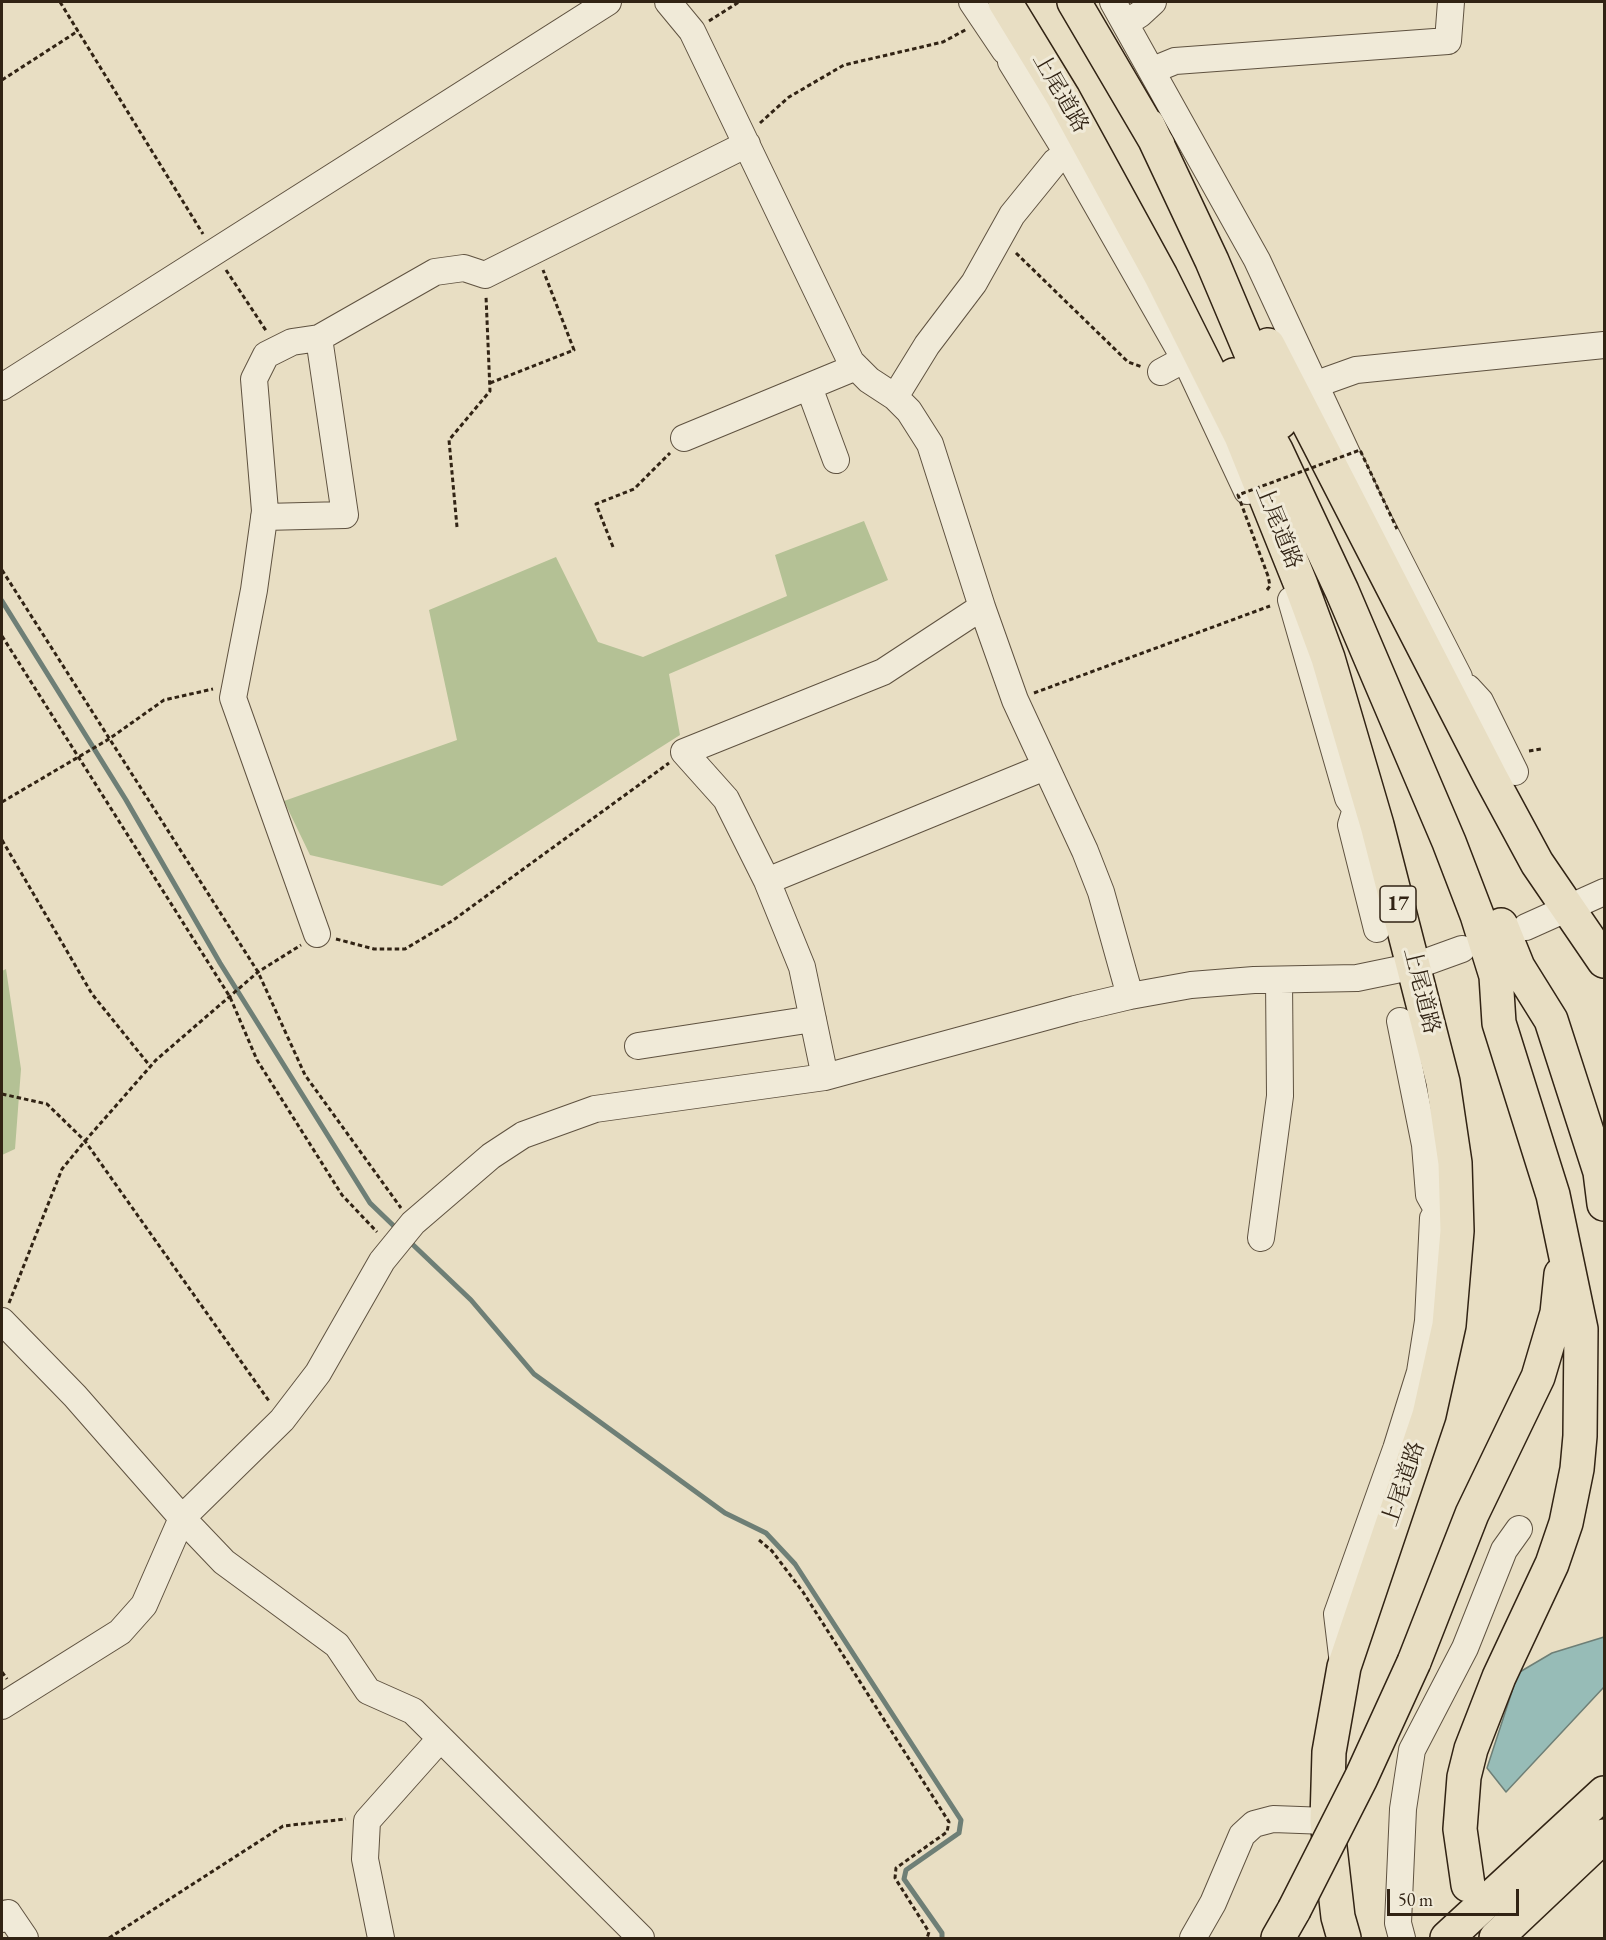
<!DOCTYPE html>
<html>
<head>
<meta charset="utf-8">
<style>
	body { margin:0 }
	#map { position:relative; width:1606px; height:1940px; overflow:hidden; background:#e8dec3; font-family:"EB Garamond",serif }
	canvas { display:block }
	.frame { position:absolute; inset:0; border:3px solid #312314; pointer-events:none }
	.scale { position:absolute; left:1387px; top:1889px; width:132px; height:27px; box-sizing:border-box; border:3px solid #312314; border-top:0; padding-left:8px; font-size:18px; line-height:21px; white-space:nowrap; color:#312314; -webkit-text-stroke:4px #f0ead8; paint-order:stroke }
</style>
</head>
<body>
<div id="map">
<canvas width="1606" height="1940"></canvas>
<div class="frame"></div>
<div class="scale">50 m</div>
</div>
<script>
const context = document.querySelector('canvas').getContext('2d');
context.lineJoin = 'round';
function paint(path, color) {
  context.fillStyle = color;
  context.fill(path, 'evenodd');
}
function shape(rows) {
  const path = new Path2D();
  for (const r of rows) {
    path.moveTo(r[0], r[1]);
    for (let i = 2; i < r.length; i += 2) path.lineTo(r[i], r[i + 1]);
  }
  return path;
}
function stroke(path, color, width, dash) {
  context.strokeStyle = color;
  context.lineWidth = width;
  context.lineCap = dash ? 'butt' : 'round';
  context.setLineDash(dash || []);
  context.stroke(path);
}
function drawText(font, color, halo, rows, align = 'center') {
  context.font = font + ' "EB Garamond","Noto Serif JP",serif';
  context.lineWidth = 6;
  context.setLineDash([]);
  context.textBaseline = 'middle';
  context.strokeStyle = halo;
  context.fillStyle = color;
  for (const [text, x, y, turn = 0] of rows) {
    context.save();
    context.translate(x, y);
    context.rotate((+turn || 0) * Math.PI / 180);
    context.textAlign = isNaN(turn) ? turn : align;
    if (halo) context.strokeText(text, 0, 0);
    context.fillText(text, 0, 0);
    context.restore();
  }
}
paint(shape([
	[864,521,888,580,669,674,680,735,442,886,310,855,284,801,457,740,429,610,556,557,598,642,643,657,787,596,775,555],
	[6,969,21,1069,15,1149,2,1155,2,971]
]), '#b4c195');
const water = shape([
	[1604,1637,1604,1687,1506,1792,1487,1768,1518,1673,1552,1653,1604,1637]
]);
paint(water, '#97bcb7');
stroke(water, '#6e7f76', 1.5);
stroke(shape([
	[2,601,126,800,220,963,370,1203,398,1230],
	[409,1241,471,1300,534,1374,725,1513,766,1533,795,1564,961,1820,959,1833,906,1870,904,1879,942,1933,942,1938]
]), '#6e7f76', 5);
const minor = shape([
	[668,2,692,31,851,362,869,380,895,397,909,411,930,444,982,607,1015,700,1085,851,1101,892,1130,996],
	[972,2,1005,51,1010,53],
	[1113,2,1257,260,1369,501,1459,677,1461,693,1457,710],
	[1015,18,1009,41,1011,62,1067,153,1187,363,1247,491],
	[1126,23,1140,14,1153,2],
	[1153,70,1175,61,1448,41,1451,2],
	[1161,372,1185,359],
	[1314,385,1356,370,1604,345],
	[2,387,608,2],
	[809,387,836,460],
	[895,397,927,345,974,283,1012,215,1055,162,1067,153],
	[684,438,856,367],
	[264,517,345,515,319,338],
	[1291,600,1348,798,1356,809,1377,825],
	[1460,687,1468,688,1480,701,1515,772],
	[1356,809,1351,825,1377,929],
	[767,881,1045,767],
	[1526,927,1604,892],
	[317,934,233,698,254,590,265,511,254,379,266,355,292,342,319,338,435,272,464,268,485,275,747,144],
	[1400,1021,1425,1145,1429,1195,1438,1211],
	[638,1046,813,1019],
	[825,1077,802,967,767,881,726,799,684,752,883,672,982,607],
	[1261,1238,1280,1096,1279,980],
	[2,1321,75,1396,182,1518,224,1562,337,1645,368,1691,413,1711,641,1938],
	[1343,1664,1337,1614,1396,1449,1420,1372,1428,1321,1433,1218,1455,1187],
	[2,1706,120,1632,144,1605,182,1518,282,1420,318,1373,382,1261,413,1223,491,1156,523,1135,595,1109,825,1077,1075,1009,1130,996,1191,985,1254,980,1357,978,1415,966,1462,949],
	[2,1919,8,1913,25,1938],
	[381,1938,365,1859,367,1821,440,1739],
	[1193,1938,1213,1903,1242,1835,1254,1824,1273,1819,1327,1821],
	[1402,1938,1398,1923,1403,1809,1412,1750,1465,1648,1504,1550,1519,1529]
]);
const highway = shape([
	[1005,2,1063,97,1161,276,1241,436,1301,585,1328,658,1377,825,1443,1082,1455,1163,1457,1231,1449,1325,1429,1415,1344,1667,1329,1752,1327,1821,1338,1917,1344,1938],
	[1074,2,1158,145],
	[1148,125,1212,261,1280,422],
	[1268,345,1491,778,1537,863,1604,961],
	[1234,375,1276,450,1342,591,1449,842,1477,915,1496,976,1499,1023,1553,1195,1581,1329,1580,1436,1577,1469,1566,1523,1552,1564,1499,1677,1471,1749,1464,1777,1460,1829,1468,1885],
	[1501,925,1518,967,1551,1020,1600,1172,1604,1204],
	[1414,1662,1472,1514,1538,1377,1557,1313,1561,1274],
	[1278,1938,1294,1910],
	[1447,1938,1604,1793],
	[1496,1938,1604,1836]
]);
stroke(minor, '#5f5240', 28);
stroke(highway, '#312314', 36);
stroke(shape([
	[60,2,203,234],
	[709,21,739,2],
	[2,80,78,31],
	[760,123,789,97,844,65,943,42,967,29],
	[1016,253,1128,362,1142,367],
	[226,270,267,332],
	[490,383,574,350,543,270],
	[457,527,449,440,490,391,486,296],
	[613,547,596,504,634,489,670,453],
	[2,570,258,972,305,1075,401,1208],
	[1267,590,1270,586,1268,576],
	[2,636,230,997,257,1060,342,1195,377,1232],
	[1034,693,1270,606],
	[1529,751,1541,749],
	[2,802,109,739,164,700,213,689],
	[2,840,92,994,150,1066],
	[336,939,374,949,405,949,452,921,669,763],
	[2,1094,47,1104,85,1141,269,1401],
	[9,1303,62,1169,85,1141,156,1060,258,972,301,945],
	[759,1540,772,1551,803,1592,949,1822,947,1832,896,1868,895,1878,929,1932,927,1938],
	[2,1672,7,1679],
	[109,1938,283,1826,346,1819]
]), '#312314', 3, [4.5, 3]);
stroke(minor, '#f0ead8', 26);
stroke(highway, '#e8dec3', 33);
const highwayBridge = shape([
	[1294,1910,1361,1778,1414,1662]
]);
stroke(highwayBridge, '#312314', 36, []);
stroke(shape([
	[1268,576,1238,495,1360,450,1397,529]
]), '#312314', 3, [4.5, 3]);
stroke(highwayBridge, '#e8dec3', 33);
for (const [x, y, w] of [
	[1398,904,36]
]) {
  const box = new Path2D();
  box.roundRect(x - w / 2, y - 18, w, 36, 4.5);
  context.fillStyle = '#f0ead8';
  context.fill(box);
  stroke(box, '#312314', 1.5);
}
drawText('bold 21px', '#312314', null, [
	["17",1398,904]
]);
drawText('22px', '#312314', '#f0ead8', [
	["上尾道路",1060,93,60],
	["上尾道路",1278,527,68],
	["上尾道路",1421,991,76],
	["上尾道路",1404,1484,-71]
]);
</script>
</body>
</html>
